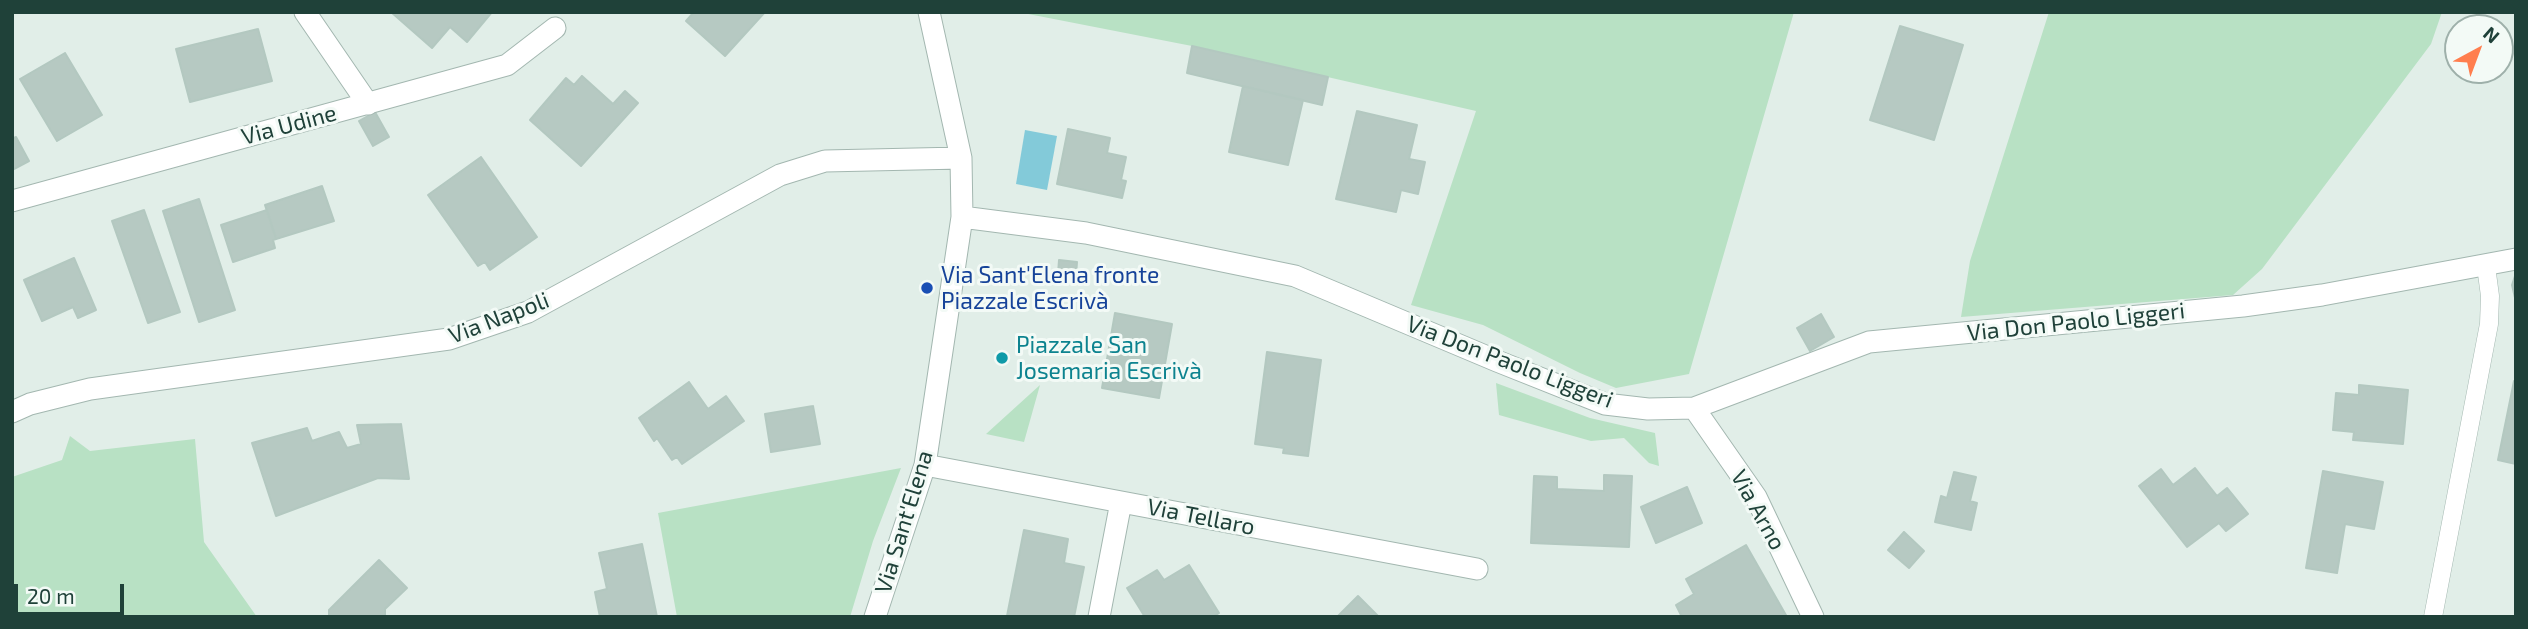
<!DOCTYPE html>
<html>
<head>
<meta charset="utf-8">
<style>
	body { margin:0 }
	#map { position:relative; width:2528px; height:629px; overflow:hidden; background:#e1eee8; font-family:"Exo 2",sans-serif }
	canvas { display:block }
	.frame { position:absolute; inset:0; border:14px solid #1f4139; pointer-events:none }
	.north { position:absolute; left:2444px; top:14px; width:70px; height:70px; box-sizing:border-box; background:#f3faf6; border:2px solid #9eb0aa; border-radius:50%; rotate:41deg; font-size:19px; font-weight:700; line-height:28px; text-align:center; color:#1f4139 }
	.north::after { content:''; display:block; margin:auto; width:24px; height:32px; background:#ff7e4e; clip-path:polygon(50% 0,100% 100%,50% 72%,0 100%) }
	.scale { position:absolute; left:14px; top:584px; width:110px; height:32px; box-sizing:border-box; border:4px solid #1f4139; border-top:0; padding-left:9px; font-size:21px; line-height:24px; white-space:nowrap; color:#1f4139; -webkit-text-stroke:5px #f3faf6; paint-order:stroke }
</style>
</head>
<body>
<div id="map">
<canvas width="2528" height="629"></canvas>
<div class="frame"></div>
<div class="north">N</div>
<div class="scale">20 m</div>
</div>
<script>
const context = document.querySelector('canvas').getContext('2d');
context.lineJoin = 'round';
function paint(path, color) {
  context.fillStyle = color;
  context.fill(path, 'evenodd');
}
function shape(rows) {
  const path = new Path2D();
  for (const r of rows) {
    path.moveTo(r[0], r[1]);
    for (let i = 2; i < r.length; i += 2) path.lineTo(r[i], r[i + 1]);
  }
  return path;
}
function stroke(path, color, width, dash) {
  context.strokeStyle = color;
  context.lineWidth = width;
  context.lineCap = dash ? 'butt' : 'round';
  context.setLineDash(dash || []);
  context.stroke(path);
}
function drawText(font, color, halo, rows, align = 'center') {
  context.font = font + ' "Exo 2",sans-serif';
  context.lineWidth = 6;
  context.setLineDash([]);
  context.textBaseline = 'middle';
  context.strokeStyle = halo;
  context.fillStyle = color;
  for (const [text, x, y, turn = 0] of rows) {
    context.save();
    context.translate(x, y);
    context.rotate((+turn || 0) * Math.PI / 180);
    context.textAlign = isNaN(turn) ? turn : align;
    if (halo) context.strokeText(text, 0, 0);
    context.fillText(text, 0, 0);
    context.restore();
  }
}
paint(shape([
	[1018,12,1794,12,1689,374,1616,388,1580,373,1483,325,1411,305,1476,111,1192,46],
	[2049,12,2442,12,2431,44,2262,269,2233,295,1961,317,1970,261],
	[1496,383,1590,418,1655,433,1659,466,1649,463,1624,438,1591,441,1499,415],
	[1040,385,1024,442,986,434],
	[70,436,90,451,195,439,204,542,257,617,12,617,12,477,62,460],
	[901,468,873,541,850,617,677,617,658,513]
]), '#b8e1c4');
paint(shape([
	[1025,130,1057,136,1047,190,1016,184]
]), '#83cad9');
const building = shape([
	[391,12,492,12,467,42,450,27,432,48,391,12],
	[694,12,765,12,725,56,686,21,694,12],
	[1900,26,1963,45,1934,140,1870,120,1900,26],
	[258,29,272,81,190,102,176,49,258,29],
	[1192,46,1328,77,1322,105,1187,73,1192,46],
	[65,53,102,115,57,141,20,79,65,53],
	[582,76,613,104,625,91,638,103,581,166,530,120,566,78,574,85,582,76],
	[1243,86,1303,100,1288,165,1229,152,1243,86],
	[1357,111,1417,125,1409,159,1425,162,1418,194,1401,190,1396,212,1336,199,1357,111],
	[375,112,389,137,373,146,359,121,375,112],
	[1068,129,1110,138,1107,153,1126,157,1121,180,1126,181,1122,198,1057,184,1068,129],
	[16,137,29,161,12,170,12,139,16,137],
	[481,157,537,237,490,270,485,262,478,266,428,195,481,157],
	[322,186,334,221,276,239,265,205,322,186],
	[199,199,235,310,199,322,163,211,199,199],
	[144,210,180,312,148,323,112,221,144,210],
	[267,210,276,239,273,240,275,248,233,262,221,225,267,210],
	[74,258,96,310,78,318,73,307,42,321,24,280,74,258],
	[1059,260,1077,262,1076,276,1058,274,1059,260],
	[2516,273,2516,302,2512,285,2516,273],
	[1115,313,1172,324,1159,398,1102,388,1115,313],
	[1821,314,1834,337,1810,351,1797,328,1821,314],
	[1267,352,1321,360,1308,456,1283,453,1284,448,1255,444,1267,352],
	[2514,381,2516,382,2516,464,2498,460,2514,381],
	[689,382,708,409,726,396,744,421,682,464,677,457,672,460,657,438,654,441,639,418,689,382],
	[2359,385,2408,390,2403,444,2353,440,2354,432,2333,430,2336,393,2359,395,2359,385],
	[813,406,820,444,771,452,765,414,813,406],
	[401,424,409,479,378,478,276,516,252,443,307,428,312,441,339,432,347,448,361,444,357,425,401,424],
	[2195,468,2217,496,2227,488,2248,514,2226,531,2219,523,2187,547,2139,486,2161,469,2173,485,2195,468],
	[2323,471,2383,482,2374,529,2345,524,2337,573,2306,568,2323,471],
	[1954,472,1976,477,1970,501,1977,503,1971,530,1935,522,1941,496,1947,498,1954,472],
	[1604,475,1632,476,1629,547,1531,543,1534,476,1557,477,1557,489,1604,491,1604,475],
	[1687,487,1702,523,1656,543,1641,507,1687,487],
	[1024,530,1068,539,1064,563,1084,567,1074,617,1007,616,1024,530],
	[1904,532,1924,551,1909,568,1888,550,1904,532],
	[642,544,657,617,600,617,595,592,607,589,599,553,642,544],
	[1746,545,1787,617,1682,617,1676,605,1694,594,1686,579,1746,545],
	[379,560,407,588,385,609,385,617,329,617,329,610,379,560],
	[1189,565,1219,613,1213,617,1145,617,1127,588,1157,570,1164,580,1189,565],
	[1358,596,1379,617,1337,617,1358,596]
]);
paint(building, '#b6c9c2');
stroke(building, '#b3c8c0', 2);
const lane = shape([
	[2433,617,2489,324,2490,296,2486,266]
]);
const street = shape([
	[305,12,368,104],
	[12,201,507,65,555,28],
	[962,217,1086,233,1295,276,1497,361,1605,404,1648,409,1694,408,1869,342,2243,306,2322,295,2516,259],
	[1694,408,1756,497,1813,617],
	[12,412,30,404,90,389,449,339,528,312,780,175,825,161,961,158],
	[925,465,1477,569],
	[875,617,925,465,962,217,961,158,929,12],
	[1099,617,1121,502]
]);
stroke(lane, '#a3b7b0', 19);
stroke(street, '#a3b7b0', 23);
stroke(lane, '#fff', 18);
stroke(street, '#fff', 21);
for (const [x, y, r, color] of [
	[927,288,7,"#1a4fb4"],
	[1002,358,7,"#0f9aa8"]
]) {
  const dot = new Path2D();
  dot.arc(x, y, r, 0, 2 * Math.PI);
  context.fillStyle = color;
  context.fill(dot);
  stroke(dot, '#f3faf6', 2.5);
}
drawText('23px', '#1f4139', '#f3faf6', [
	["Via Udine",289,125,-15],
	["Via Napoli",499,318,-21],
	["Via Don Paolo Liggeri",2076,322,-6],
	["Via Don Paolo Liggeri",1510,362,21],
	["Via Arno",1758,510,61],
	["Via Tellaro",1201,517,11],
	["Via Sant'Elena",904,522,-73]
]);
drawText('23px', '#164399', '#f3faf6', [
	["Via Sant'Elena fronte",941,275],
	["Piazzale Escrivà",941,301]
], 'left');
drawText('23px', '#0d838f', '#f3faf6', [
	["Piazzale San",1016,345],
	["Josemaria Escrivà",1016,371]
], 'left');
</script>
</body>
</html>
